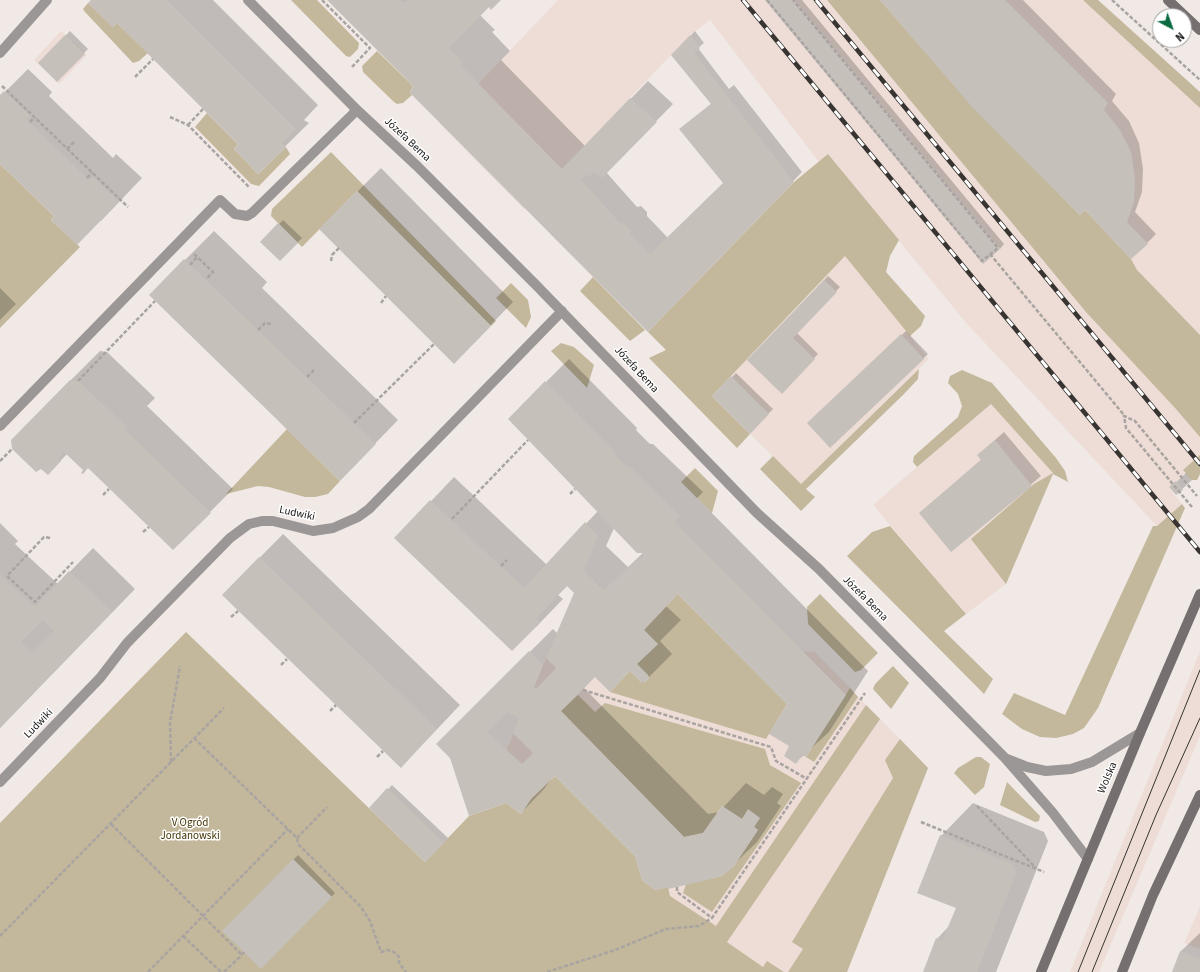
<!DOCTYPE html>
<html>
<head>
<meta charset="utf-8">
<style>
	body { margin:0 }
	#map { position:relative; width:1200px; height:972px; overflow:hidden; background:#f1e9e6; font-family:"Source Sans 3",sans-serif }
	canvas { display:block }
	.north { position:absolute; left:1152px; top:8px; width:40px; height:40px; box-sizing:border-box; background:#fff; border:1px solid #a1a1a0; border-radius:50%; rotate:139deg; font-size:11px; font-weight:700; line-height:16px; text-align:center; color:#151312 }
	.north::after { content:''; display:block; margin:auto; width:14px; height:18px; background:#096a3f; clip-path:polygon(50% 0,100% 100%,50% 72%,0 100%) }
</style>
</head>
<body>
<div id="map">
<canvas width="1200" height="972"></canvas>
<div class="north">N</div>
</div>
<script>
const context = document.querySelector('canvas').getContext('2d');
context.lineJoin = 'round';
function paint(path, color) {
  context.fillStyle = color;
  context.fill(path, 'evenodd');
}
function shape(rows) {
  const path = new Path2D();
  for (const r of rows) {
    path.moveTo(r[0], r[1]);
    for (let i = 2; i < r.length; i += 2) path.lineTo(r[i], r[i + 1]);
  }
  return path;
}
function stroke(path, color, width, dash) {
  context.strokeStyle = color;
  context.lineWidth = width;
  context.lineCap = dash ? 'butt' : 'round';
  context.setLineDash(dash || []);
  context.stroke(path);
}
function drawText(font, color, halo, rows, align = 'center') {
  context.font = font + ' "Source Sans 3",sans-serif';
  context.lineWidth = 3;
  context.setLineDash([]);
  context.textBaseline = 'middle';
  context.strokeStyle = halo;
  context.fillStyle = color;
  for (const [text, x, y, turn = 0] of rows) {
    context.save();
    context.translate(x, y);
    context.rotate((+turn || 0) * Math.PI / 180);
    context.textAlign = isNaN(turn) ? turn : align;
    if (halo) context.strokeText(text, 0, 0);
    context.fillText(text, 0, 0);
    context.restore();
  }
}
paint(shape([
	[558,0,1098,0,1200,92,1200,455,1184,470,1186,473,1169,488,1182,504,1157,526,967,324,829,155,819,162,710,20,690,35,524,209,440,124],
	[61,31,87,55,59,84,34,60],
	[845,256,929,359,801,484,712,396],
	[991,403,1053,473,1006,584,966,614,873,505],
	[675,522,802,651,815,652,928,768,847,972,770,972,707,928,425,862,444,843,506,803,521,814,531,800,496,774,584,570,605,590,643,558,643,553],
	[1200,651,1200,736,1099,972,1070,972],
	[1200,907,1200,949,1184,943]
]), '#edddd6');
paint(shape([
	[291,0,317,0,359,43,358,49,350,57,346,56],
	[827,0,880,0,974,108,1080,215,1085,210,1131,259,1137,270,1200,335,1200,437,1176,409,1086,312],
	[1083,0,1098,0,1200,92,1200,108],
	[88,3,113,27,117,23,148,53,139,61,133,63,85,12,83,9],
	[377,51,413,86,410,93,412,95,403,103,397,104,394,102,363,72,362,66],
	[207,113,238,144,234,149,258,174,286,147,290,154,259,186,251,184,195,127],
	[331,152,496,321,491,326,357,191,302,247,271,216,272,209],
	[828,154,899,240,890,256,886,272,925,316,921,326,910,336,845,256,712,396,750,434,737,448,649,358,666,350,648,332,794,182],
	[0,164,54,216,51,220,80,247,0,328],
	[593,277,645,330,630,341,580,291],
	[511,283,528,300,531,317,526,328,496,298],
	[561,343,574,347,594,365,587,388,551,351],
	[919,369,918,379,903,395,806,489,815,497,801,511,760,469,773,456,801,484],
	[962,370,992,383,1056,458,1065,471,1068,482,1053,474,1006,584,971,539,1034,484,1053,473,991,404,917,467,913,462,914,456,958,417,962,406,958,394,948,383,950,376],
	[287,429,340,481,328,494,315,497,305,497,269,487,258,486,226,494],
	[1200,455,1200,474,1197,480,1192,480,1183,470],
	[695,468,718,491,712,513,681,482],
	[1182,504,1185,508,1098,708,1084,728,1073,734,1056,738,1040,737,1022,729,1002,714,1014,693,1065,715,1153,526,1157,526],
	[890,526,966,614,944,631,993,679,984,694,847,556,872,532],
	[678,594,787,704,766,739,610,692,630,671,641,682,645,682,649,678,648,675,637,664,658,644,644,630],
	[820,594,878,653,861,670,855,672,808,624,807,607],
	[186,632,425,862,469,816,506,803,521,814,531,799,555,776,635,856,642,880,655,890,668,887,670,896,716,926,866,705,880,719,727,942,763,967,767,961,784,972,0,972,0,823],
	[893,666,909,683,891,709,873,689,875,684],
	[850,688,858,697,814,762,806,757],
	[578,695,595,712,605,703,765,749,770,765,801,783,712,912,683,893,686,884,722,876,734,866,758,830,754,827,760,818,748,810,742,819,722,806,703,833,684,837,561,711],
	[900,739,928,768,847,972,788,972,803,949,792,942,893,778,885,760],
	[976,757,981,757,990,764,984,787,975,795,954,773,958,768],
	[1007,782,1040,816,1039,821,1035,822,1000,805]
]), '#c3b89b');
paint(shape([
	[92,0,213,0,318,105,304,120,309,123,258,173,240,144,117,22],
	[328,0,499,0,489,6,480,15,495,30,492,32,510,51,501,60,585,146,648,81,673,104,606,172,637,207,641,206,647,212,647,216,668,238,724,183,680,129,712,103,672,55,695,31,704,43,698,48,729,89,734,85,802,172,665,314,414,86],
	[767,0,802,0,1004,244,1000,249],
	[881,0,1023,0,1116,94,1112,101,1129,121,1139,143,1143,169,1142,192,1135,212,1156,234,1147,243,1085,209],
	[70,31,88,49,57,81,39,63],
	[28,69,52,92,49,96,113,158,116,154,142,178,101,221,56,216,0,162,0,97],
	[381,168,513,302,477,339,320,229],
	[283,220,302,238,280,260,262,242],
	[214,231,267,282,262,288,398,420,363,456,150,295],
	[828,276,840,287,797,333,818,354,786,388,748,360],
	[0,288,16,304,0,320],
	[906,331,928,354,830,446,808,423],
	[100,351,107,352,155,398,147,406,233,489,173,549,88,467,81,474,84,470,67,454,48,474,71,380],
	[569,359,637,428,636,430,650,444,653,444,703,492,697,498,868,671,829,732,796,762,790,746,788,704,679,593,666,606,681,620,660,641,672,654,645,681,630,670,595,676,584,688,708,814,719,812,746,783,764,795,772,787,783,794,777,803,781,806,757,842,733,865,636,855,555,774,544,789,521,813,451,758,437,744,553,629,558,634,575,592,568,585,558,595,563,599,536,627,396,538,454,477,547,565,598,511,546,382],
	[614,528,644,552,628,567,606,546],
	[736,373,773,409,750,432,714,396],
	[1004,432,1041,476,951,551,920,513,982,459,978,455],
	[1186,473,1192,480,1177,494,1171,487],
	[0,523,18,541,15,544,58,584,93,548,135,589,0,728],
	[283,534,460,705,424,743,223,595],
	[392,785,448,838,425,861,371,808],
	[973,803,1044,832,1048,841,996,972,924,972,937,939,949,926,957,907,941,836],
	[298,855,335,893,261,968,223,931],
	[1200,933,1200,972,1173,972,1181,951]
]), '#0003');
paint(shape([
	[91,0,167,0,296,129,282,143,286,147,258,174,234,149,238,144,117,23,113,28,88,3],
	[327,0,400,0,403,3,409,0,501,0,491,10,489,7,449,48,463,62,460,65,562,169,630,98,657,122,603,177,600,177,594,172,588,177,586,175,581,180,620,223,623,223,631,230,630,234,650,254,723,183,679,129,711,104,671,55,690,35,700,48,694,53,794,182,648,332,410,93,413,86],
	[765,0,794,0,1000,249,983,264],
	[880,0,1005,0,1108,103,1104,110,1120,130,1131,152,1135,178,1134,202,1127,222,1148,244,1131,259,1085,210,1080,215,973,108],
	[65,35,85,54,57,82,38,63],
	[4,91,30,116,26,119,89,180,93,177,119,202,77,245,51,220,54,216,0,164,0,95],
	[357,191,491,326,454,364,319,229],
	[278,223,298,243,280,261,260,242],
	[184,259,376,444,340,481,149,295],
	[824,280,837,292,793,338,815,359,782,394,747,360],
	[901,334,924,359,830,448,807,423],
	[731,376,769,414,750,434,712,396],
	[70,380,78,381,127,427,125,430,211,513,173,550,88,468,83,474,81,473,83,470,64,452,58,459,61,461,48,475,41,469,36,472,12,449,11,440],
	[545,381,615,452,613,453,627,467,630,467,680,516,675,522,846,695,806,757,802,755,796,764,784,756,789,746,769,734,787,704,678,594,644,630,658,644,637,664,648,675,649,678,645,682,641,682,630,671,610,692,595,677,561,711,684,837,703,833,722,806,742,819,748,809,760,818,754,827,758,830,734,866,722,876,711,879,668,889,668,887,655,890,642,880,635,856,555,776,531,799,521,814,506,803,469,816,450,758,436,744,529,651,543,665,534,687,536,689,556,668,546,658,574,593,567,586,536,618,540,623,512,651,394,538,430,500,524,588,585,522,598,536,584,570,604,590,638,558,643,558,643,553,637,553,508,419],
	[508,712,519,718,513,733,533,753,522,764,487,732],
	[995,440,1032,486,951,552,919,513,981,460,977,455],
	[1176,481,1183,490,1176,495,1169,487],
	[259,557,437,729,401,768,222,595],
	[69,571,112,612,0,728,0,575,35,607],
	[43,620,54,631,32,653,21,642],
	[387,788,444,843,425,862,369,808],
	[940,835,1012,864,1016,873,977,972,923,972,936,938,942,941,956,908,917,893],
	[293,859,332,897,261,969,222,931],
	[1180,951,1200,959,1200,972,1172,972]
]), '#c6c0bb');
stroke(shape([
	[322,0,370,48,351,68],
	[767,0,982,261,998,248,793,0],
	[1112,0,1200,80],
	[135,77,153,59],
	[2,86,128,207],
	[170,117,188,125,249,187],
	[30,122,35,117],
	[188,125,203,109],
	[67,149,75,141],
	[87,178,92,172],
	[194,254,213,272,206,279],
	[990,254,1124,415],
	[331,261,332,255,339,248],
	[190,265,197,257],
	[381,303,386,296],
	[258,330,265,323,272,324],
	[307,377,314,370],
	[78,381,155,301],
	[354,423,434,344],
	[0,461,12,449],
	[570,494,575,489],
	[103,495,109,489],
	[1192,507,1126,428,1124,416,1135,421,1197,496],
	[452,519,528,440],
	[143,532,149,527],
	[50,538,44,537,7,576,35,602,73,562],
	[501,566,507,560],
	[231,617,238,611],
	[281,665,287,659],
	[583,690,771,747,776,761,807,779],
	[330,711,336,705],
	[194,738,297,838,298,844,361,907,370,921,381,952,388,950,394,952,399,957,399,963,406,972],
	[377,757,383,751],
	[171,762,170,723,180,666],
	[977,806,1036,868],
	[921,822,1044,872],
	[111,824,242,955,244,952],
	[297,838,327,807],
	[677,887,677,892,712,918,865,693],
	[0,936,224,708],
	[183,936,221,972],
	[148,972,288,829],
	[224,972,242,955],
	[547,972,615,950,666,929,699,926,712,918]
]), '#a9a3a1', 2.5, [4, 2]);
stroke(shape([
	[248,0,357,110,417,166,537,286,757,513,819,569,1005,758,1053,813,1088,859],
	[0,53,47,0],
	[0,426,220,200,235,214,247,216,252,213,357,110],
	[1007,759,1027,767,1046,771,1071,769,1092,762,1140,733],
	[0,782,100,678,127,643,230,538,249,524,262,521,273,521,313,531,333,528,358,517,369,509,562,311]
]), '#9b9797', 10);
stroke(shape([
	[1168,0,1200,30],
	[1041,972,1140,733,1200,594],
	[1122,972,1153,895,1200,795]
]), '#756f6f', 10);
stroke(shape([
	[1078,972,1200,670],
	[1092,972,1156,815,1200,718]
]), '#373432', 1);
const rail = shape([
	[743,0,1200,552],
	[816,0,1200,464]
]);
stroke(rail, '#373432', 4.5);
stroke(rail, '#fff', 3, [9]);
drawText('11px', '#151312', '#fff', [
	["Józefa Bema",407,140,43],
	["Józefa Bema",636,370,47],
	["Ludwiki",297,514,12],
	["Józefa Bema",865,599,45],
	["Ludwiki",39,724,-46],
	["Wolska",1108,778,-67]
]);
drawText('11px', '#423200', '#fff', [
	["V Ogród",190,824],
	["Jordanowski",190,837]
]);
</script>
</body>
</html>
